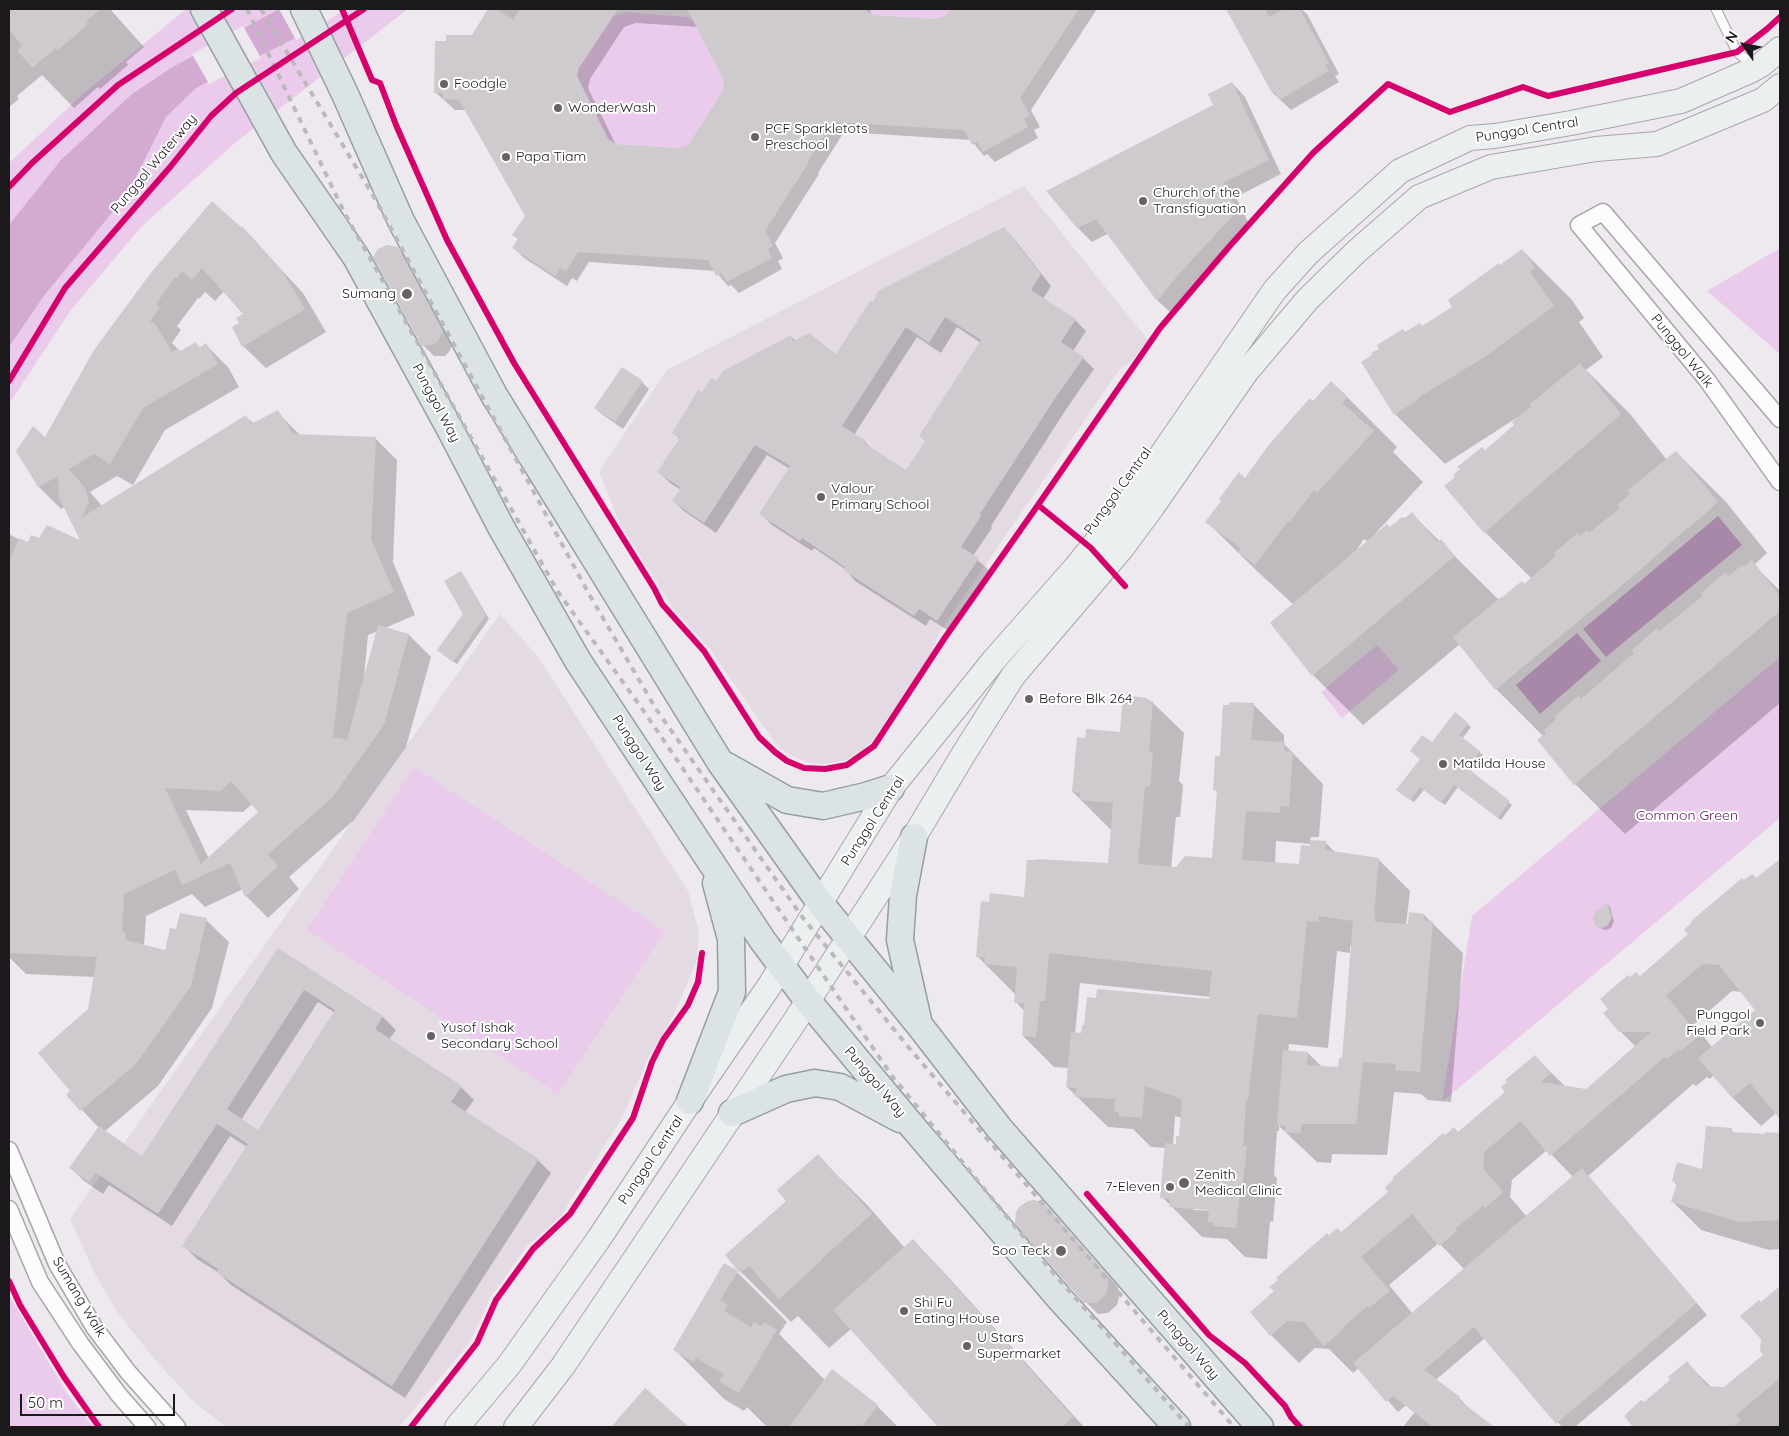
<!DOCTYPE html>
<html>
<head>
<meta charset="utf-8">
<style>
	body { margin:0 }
	#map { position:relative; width:1789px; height:1436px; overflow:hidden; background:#eee9ee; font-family:Quicksand,sans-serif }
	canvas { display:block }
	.frame { position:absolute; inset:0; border:10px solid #1c191c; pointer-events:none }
	.north { position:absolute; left:1719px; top:20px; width:50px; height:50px; -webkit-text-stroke:4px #fff; paint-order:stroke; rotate:303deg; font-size:14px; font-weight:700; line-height:20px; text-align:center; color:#1c191c }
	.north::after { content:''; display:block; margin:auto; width:18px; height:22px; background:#1c191c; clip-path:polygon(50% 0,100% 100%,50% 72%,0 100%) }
	.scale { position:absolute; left:20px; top:1394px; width:155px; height:22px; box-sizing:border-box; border:2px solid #1c191c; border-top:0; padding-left:6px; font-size:15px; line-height:18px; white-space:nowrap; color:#1c191c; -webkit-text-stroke:4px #fff; paint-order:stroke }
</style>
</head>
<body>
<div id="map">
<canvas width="1789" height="1436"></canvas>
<div class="frame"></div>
<div class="north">N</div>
<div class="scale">50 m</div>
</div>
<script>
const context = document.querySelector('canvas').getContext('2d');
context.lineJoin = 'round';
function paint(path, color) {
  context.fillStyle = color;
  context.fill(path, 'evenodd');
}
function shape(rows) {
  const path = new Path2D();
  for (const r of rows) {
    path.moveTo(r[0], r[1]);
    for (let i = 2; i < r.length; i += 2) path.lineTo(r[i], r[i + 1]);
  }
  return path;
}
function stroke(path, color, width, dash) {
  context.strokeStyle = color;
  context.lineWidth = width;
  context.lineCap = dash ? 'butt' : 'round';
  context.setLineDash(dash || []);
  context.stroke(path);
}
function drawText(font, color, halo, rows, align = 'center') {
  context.font = font + ' Quicksand,sans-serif';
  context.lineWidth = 4;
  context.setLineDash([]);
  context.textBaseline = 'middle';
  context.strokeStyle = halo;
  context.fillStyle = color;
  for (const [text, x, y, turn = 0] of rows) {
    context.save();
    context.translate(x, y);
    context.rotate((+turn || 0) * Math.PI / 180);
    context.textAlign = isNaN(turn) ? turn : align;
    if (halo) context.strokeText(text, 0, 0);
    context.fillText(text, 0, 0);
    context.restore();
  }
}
paint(shape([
	[1024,186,1148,340,1131,362,1119,370,941,630,930,655,872,742,861,751,848,759,836,762,823,764,811,763,794,757,778,747,710,649,673,608,619,522,599,471,667,370],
	[500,614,539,658,688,891,699,932,697,960,674,1014,648,1058,623,1116,561,1216,527,1246,490,1298,470,1342,399,1427,226,1427,193,1401,150,1354,116,1310,96,1276,70,1219]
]), '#e4dae4');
paint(shape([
	[186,9,408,9,235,143,142,226,71,310,9,404,9,163,83,94],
	[865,9,950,9,945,16,934,19,874,15],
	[625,12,686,17,693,20,724,81,722,92,688,145,677,148,616,144,608,139,577,76,579,68,613,16],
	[1780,248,1780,354,1707,291],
	[1377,645,1399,670,1342,718,1321,692],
	[1780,657,1780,818,1442,1102,1472,916],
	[414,767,665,931,558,1094,307,930],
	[9,1295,66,1392,93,1427,9,1427]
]), '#ebcbeb');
paint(shape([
	[279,9,342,9,311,30,196,88,166,117,128,193,43,297,9,347,9,225,61,160,132,94,171,68],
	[1718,516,1742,545,1606,657,1583,629],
	[1577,633,1601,661,1540,714,1516,685]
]), '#d3abd2');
paint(shape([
	[279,9,344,9,312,32,296,40],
	[243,26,261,58,209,84,192,54]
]), '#eee9ee');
paint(shape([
	[9,9,110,9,144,47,126,62,128,65,100,89,98,87,74,108,42,75,17,96,19,99,9,107],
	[489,9,869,9,873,16,935,20,946,17,951,9,1097,9,1031,110,1040,127,1034,130,1038,138,995,162,987,154,984,156,971,140,844,132,818,173,819,174,775,243,783,258,778,261,782,269,739,293,731,285,728,286,715,271,589,262,577,281,572,278,567,286,524,258,513,247,518,239,514,235,527,216,466,110,455,110,435,92,447,42,472,37],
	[636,23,698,27,725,81,723,92,689,146,677,149,616,145,588,88,590,79,624,27],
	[1228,9,1301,9,1307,14,1339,74,1335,76,1339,82,1291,110,1273,93],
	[1232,83,1245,97,1281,174,1236,197,1250,226,1192,289,1172,314,1158,301,1109,233,1092,242,1078,228,1215,106],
	[242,228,303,293,326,332,266,368,243,346,241,323,245,314,224,291,215,301,205,292,199,299,198,298,177,326,181,330,172,343,181,352,196,344,200,348,206,345,228,367,239,387,165,430,133,485,117,476,90,492,102,506,246,417,254,424,277,412,301,436,375,438,397,460,393,562,415,615,385,628,409,635,431,657,406,747,354,820,289,877,299,889,268,918,246,896,243,889,205,907,192,894,146,916,144,946,166,951,177,931,206,920,229,942,212,1008,158,1086,104,1132,142,1158,278,949,383,1017,396,1030,389,1040,461,1087,474,1100,465,1112,538,1160,551,1173,405,1398,231,1285,219,1273,197,1259,184,1246,247,1147,230,1136,172,1226,109,1185,103,1194,84,1181,71,1168,99,1128,68,1095,72,1091,95,977,26,974,9,957,9,534,28,545,40,539,83,542,65,507,61,509,39,487,17,451,45,439,151,274],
	[378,631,365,677,364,677,368,635],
	[252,804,260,812,209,859,186,810,243,812],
	[318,1002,335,1013,258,1131,241,1120],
	[1004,229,1015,240,1051,286,1043,299,1075,320,1086,331,1073,351,1083,358,1094,369,1067,408,991,526,992,528,973,556,989,570,949,631,930,619,926,626,855,581,845,569,814,548,812,551,772,525,761,514,790,469,767,455,716,533,684,511,673,501,681,490,670,483,659,472,680,439,673,433,703,394,716,383,791,337,796,341,836,356,873,303],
	[957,327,981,343,920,436,926,441,907,471,873,450,864,441,854,435,917,337,941,353],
	[397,248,409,260,453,343,449,352,445,356,434,356,423,345],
	[1522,250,1572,300,1584,318,1579,322,1603,357,1586,370,1630,414,1667,460,1676,452,1726,502,1767,553,1754,565,1780,591,1780,703,1625,834,1575,784,1539,740,1543,736,1496,689,1460,644,1363,725,1313,675,1294,605,1257,571,1207,522,1313,403,1347,397,1397,447,1393,452,1423,482,1374,535,1375,536,1405,520,1412,514,1499,600,1524,585,1532,579,1485,532,1485,451,1516,425,1518,417,1445,464,1395,414,1406,334,1422,327,1454,307,1501,266],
	[1364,539,1368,542,1355,552],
	[642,382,649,389,623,429,603,415,595,408],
	[464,576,489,619,457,664,441,653,464,614],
	[1147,699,1153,703,1184,733,1179,781,1183,785,1180,817,1176,817,1171,868,1176,868,1213,859,1218,793,1214,789,1221,757,1253,704,1284,735,1284,744,1323,784,1319,837,1311,837,1310,841,1325,842,1336,853,1379,860,1410,891,1406,925,1424,915,1463,953,1451,1102,1428,1100,1421,1094,1394,1092,1387,1155,1332,1154,1331,1163,1317,1162,1279,1126,1279,1131,1277,1131,1274,1175,1277,1178,1273,1222,1270,1221,1267,1259,1245,1257,1227,1239,1202,1237,1162,1197,1166,1148,1151,1147,1133,1129,1108,1127,1067,1087,1069,1068,1054,1067,1023,1036,1025,1012,1016,1002,1016,995,977,956,1025,898,1109,864,1112,831,1073,792,1086,739,1121,734],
	[1276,841,1311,844,1300,866,1275,864],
	[1350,946,1353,946,1343,1060,1339,1068,1322,1067,1308,1053,1288,1052,1289,1044,1328,1048,1337,951,1350,953],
	[1080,983,1211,997,1210,1000,1082,1034,1075,1034],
	[1175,1116,1182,1118,1180,1137,1177,1145,1173,1145],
	[1193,1207,1215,1209,1215,1211,1193,1210],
	[1455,714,1471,727,1462,739,1483,755,1470,772,1512,805,1501,820,1458,787,1445,805,1424,790,1414,802,1401,793,1432,744],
	[1780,860,1780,1117,1776,1113,1761,1126,1733,1098,1714,1075,1710,1079,1707,1077,1696,1086,1693,1084,1588,1176,1707,1315,1575,1427,1562,1427,1485,1338,1398,1412,1359,1368,1353,1373,1329,1349,1315,1348,1299,1363,1271,1335,1275,1292,1329,1237,1342,1234,1390,1192,1446,1136,1458,1133,1507,1092,1535,1057,1566,1087,1586,1090,1636,1047,1620,1031,1610,1009,1630,979,1640,978,1690,935,1745,882,1757,880],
	[1732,991,1743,992,1757,1010,1712,1047,1694,1024],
	[1547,1150,1573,1177,1527,1217,1510,1197,1512,1180],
	[1439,1243,1465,1270,1413,1314,1389,1285],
	[1607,904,1610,907,1614,921,1611,928,1606,930,1600,928,1596,925],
	[1731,1130,1735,1133,1766,1135,1766,1133,1780,1134,1780,1249,1769,1250,1701,1230,1672,1201,1677,1185,1673,1181,1703,1171],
	[818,1156,868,1206,905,1248,913,1241,939,1267,1084,1427,940,1427,851,1329,829,1348,798,1316,791,1322,741,1272],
	[1044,1204,1118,1287,1119,1298,1117,1305,1108,1313,1098,1314,1087,1303],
	[737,1272,787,1322,779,1334,825,1380,832,1370,877,1406,898,1427,767,1427,747,1407,744,1411,724,1399,674,1349],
	[1780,1288,1780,1427,1635,1427,1625,1416,1644,1404,1672,1380,1687,1363,1711,1387,1725,1388,1765,1355,1762,1304],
	[1438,1382,1459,1398,1476,1415,1492,1427,1403,1427],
	[646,1390,687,1427,624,1427,618,1421]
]), '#0003');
paint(shape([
	[9,9,101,9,86,21,88,24,58,50,56,48,32,68,17,50,22,46,9,29],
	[488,9,496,9,513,20,520,9,618,9,579,68,577,76,608,139,616,144,677,148,688,145,722,92,724,81,687,9,863,9,874,15,934,19,945,16,950,9,1079,9,1020,98,1030,115,1024,119,1028,127,983,152,977,142,972,145,964,130,833,122,808,161,809,162,765,231,773,246,768,249,772,258,727,282,721,273,716,276,708,260,578,252,566,271,560,268,555,276,512,248,518,239,512,235,525,216,459,100,443,99,443,93,434,93,435,41,446,41,446,35,472,35],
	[1226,9,1265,9,1269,17,1284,9,1300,9,1329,63,1325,65,1329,71,1279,100,1275,92,1272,93],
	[1232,82,1269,160,1223,183,1237,211,1178,275,1157,301,1096,219,1077,228,1046,191,1213,105,1208,94],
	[212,201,241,227,242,226,281,269,305,309,242,347,232,327,239,323,236,318,243,314,202,268,192,280,182,271,177,278,175,277,156,304,160,307,150,321,156,325,172,352,178,348,180,351,196,342,199,348,206,343,218,364,143,408,110,464,94,454,69,469,85,488,89,503,81,518,246,415,251,424,278,410,293,434,376,437,371,539,394,592,347,613,333,737,347,740,378,625,409,634,384,725,332,798,268,854,278,866,245,897,230,863,182,885,175,870,124,894,122,931,126,932,125,940,165,950,170,928,176,929,180,913,207,918,191,986,136,1064,80,1111,66,1095,70,1091,38,1053,88,1009,97,957,9,953,9,562,19,538,28,542,31,535,39,538,47,525,80,540,59,498,58,476,38,487,16,451,33,426,45,437,94,350,150,274],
	[231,781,258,812,201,864,165,788,221,791],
	[1004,227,1041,274,1031,290,1076,319,1061,342,1084,357,1056,397,980,514,981,516,961,547,979,558,937,621,919,609,914,616,843,570,845,567,802,538,800,541,759,514,790,466,755,445,704,523,672,501,681,488,657,472,680,438,672,433,698,390,702,392,711,378,716,381,723,371,791,335,793,341,809,333,836,354,870,301,873,302,878,291],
	[945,317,981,340,919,436,926,440,906,470,864,443,865,440,842,426,906,327,929,343],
	[387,245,398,247,443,331,438,341,433,345,422,346,373,257,378,249],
	[1522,249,1535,268,1530,272,1554,306,1486,356,1418,398,1419,399,1394,415,1361,362,1372,355,1371,353,1379,349,1377,345,1403,329,1405,332,1420,323,1422,326,1452,307,1448,300,1499,263,1500,265],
	[1580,363,1621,414,1484,533,1444,486,1455,477,1453,475,1460,469,1457,467,1482,447,1485,450,1514,425,1512,422,1532,406,1530,404],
	[622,367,643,381,615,422,594,408],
	[1331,381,1348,397,1342,403,1374,431,1317,493,1314,490,1290,522,1288,521,1255,565,1238,552,1241,548,1205,522,1221,501,1219,499,1239,472,1245,478,1268,446,1287,424,1310,398,1313,401],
	[1676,451,1718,502,1689,528,1688,527,1638,572,1495,690,1453,637,1501,597,1501,598,1522,581,1524,584,1556,556,1554,553,1578,533,1580,536,1586,530,1589,533,1620,508,1617,505,1630,494,1627,491],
	[1412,512,1437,542,1441,539,1455,556,1312,676,1270,623,1387,524,1390,527,1402,517,1405,518],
	[1752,560,1780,596,1780,611,1574,785,1537,740,1546,733,1544,730,1556,719,1554,717,1578,696,1581,699,1634,653,1632,650,1657,628,1659,631,1703,596,1701,593,1726,572,1729,576,1742,565,1744,567],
	[461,571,486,615,453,662,437,650,463,614,444,581],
	[1123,695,1147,698,1147,701,1153,701,1149,752,1153,753,1150,787,1145,786,1138,864,1176,867,1185,856,1212,858,1217,790,1213,790,1215,756,1220,756,1223,705,1229,705,1230,702,1254,703,1251,740,1285,742,1284,751,1293,752,1289,807,1280,806,1280,813,1246,811,1242,860,1299,864,1301,845,1310,846,1310,840,1326,841,1325,850,1379,858,1374,914,1375,914,1375,922,1408,924,1409,912,1424,914,1424,920,1433,921,1420,1072,1395,1070,1396,1064,1363,1062,1356,1124,1301,1124,1301,1133,1285,1132,1285,1126,1277,1125,1283,1050,1308,1052,1307,1065,1338,1067,1339,1058,1342,1058,1353,921,1319,916,1319,922,1307,921,1297,1018,1258,1014,1248,1100,1246,1100,1243,1146,1247,1146,1242,1191,1240,1191,1236,1228,1213,1226,1213,1222,1208,1222,1209,1210,1169,1207,1170,1199,1160,1198,1165,1143,1176,1144,1176,1136,1179,1136,1182,1099,1145,1086,1142,1118,1119,1116,1119,1112,1114,1111,1115,1099,1075,1097,1076,1088,1066,1087,1071,1032,1081,1033,1082,1025,1084,1025,1087,997,1096,998,1097,989,1209,999,1212,971,1049,953,1045,1001,1040,1001,1036,1037,1022,1036,1024,1003,1014,1003,1017,967,984,964,985,957,976,957,981,901,989,902,990,893,1024,897,1027,860,1037,860,1037,859,1108,863,1113,803,1080,800,1080,793,1072,792,1077,737,1085,738,1086,729,1120,732],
	[1455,712,1468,723,1459,735,1480,751,1467,768,1510,801,1498,818,1454,785,1441,803,1420,787,1410,800,1396,790,1420,759,1410,751,1422,735,1432,742],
	[1780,859,1780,1119,1750,1083,1732,1098,1698,1058,1755,1010,1719,965,1703,964,1666,995,1699,1036,1681,1051,1678,1050,1667,1059,1665,1057,1550,1156,1521,1121,1484,1152,1483,1168,1503,1192,1485,1208,1483,1206,1455,1229,1457,1231,1439,1246,1412,1214,1361,1257,1390,1291,1369,1308,1368,1306,1342,1328,1343,1330,1324,1346,1304,1322,1287,1321,1270,1336,1250,1312,1274,1291,1269,1287,1278,1280,1276,1278,1327,1233,1329,1235,1337,1228,1341,1232,1388,1192,1385,1187,1394,1179,1392,1178,1443,1133,1445,1135,1454,1127,1458,1132,1505,1092,1501,1087,1507,1082,1505,1080,1535,1055,1551,1073,1541,1082,1586,1089,1651,1032,1619,1032,1603,1013,1608,1009,1600,999,1628,975,1630,977,1636,972,1640,976,1688,934,1684,930,1692,922,1691,921,1742,878,1744,880,1752,874,1756,878],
	[1607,903,1612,917,1608,925,1602,928,1595,926,1593,919,1595,912],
	[278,948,383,1016,375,1029,462,1086,451,1102,539,1159,392,1386,216,1272,218,1269,182,1246,248,1144,217,1124,158,1214,96,1173,89,1182,69,1168,99,1126,142,1156],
	[304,990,335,1010,258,1130,227,1109],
	[1706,1126,1732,1128,1732,1132,1765,1134,1765,1132,1780,1133,1780,1220,1740,1222,1671,1202,1677,1183,1672,1181,1677,1162,1702,1169],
	[818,1154,872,1214,821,1259,822,1260,779,1299,749,1266,740,1273,725,1255,786,1201,777,1190],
	[1582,1168,1697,1303,1556,1424,1474,1327,1424,1370,1460,1397,1458,1399,1494,1427,1433,1427,1393,1396,1386,1402,1353,1363],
	[1034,1200,1044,1203,1107,1275,1108,1286,1106,1294,1097,1303,1084,1303,1015,1224,1016,1212,1019,1207,1028,1201],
	[913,1239,1073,1417,1062,1427,938,1427,833,1310],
	[724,1263,738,1271,720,1300,728,1305,724,1311,751,1327,754,1322,761,1326,764,1322,777,1330,739,1393,719,1381,724,1374,696,1358,694,1362,673,1350],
	[1780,1286,1780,1378,1736,1415,1741,1421,1733,1427,1633,1427,1624,1416,1641,1400,1644,1402,1670,1380,1668,1377,1687,1361,1707,1386,1724,1387,1763,1355,1760,1351,1761,1339,1740,1316,1759,1300,1761,1302],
	[832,1369,878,1405,862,1427,789,1427],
	[645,1388,651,1393,689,1427,611,1427]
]), '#cecace');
const lane = shape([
	[1716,9,1737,52,1748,61,1755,63]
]);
const street = shape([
	[1780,419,1603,212,1579,225,1707,380,1780,482],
	[9,1150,57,1264,94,1327,128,1372,177,1427],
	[9,1209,40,1282,80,1343,119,1395,147,1427]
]);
const secondary = shape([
	[457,1427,509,1365,598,1240,690,1101,770,985,891,788,994,660,1076,567,1131,499,1274,291,1308,253,1400,171,1470,138,1495,136,1571,123,1681,101,1750,71,1761,65,1780,49],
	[516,1427,563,1366,795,1021,914,837,963,755,1013,676,1122,548,1153,506,1247,371,1308,299,1356,252,1419,197,1491,167,1596,149,1657,144,1763,100,1780,86]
]);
const primary = shape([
	[204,9,284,153,356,257,450,429,501,527,578,661,763,941,808,1001,912,1126,1061,1300,1177,1427],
	[304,9,345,94,401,221,494,395,720,762,821,904,920,1026,999,1128,1260,1427],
	[727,766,787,800,823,806,866,796,891,788],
	[914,837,903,895,900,940,918,1020],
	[690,1101,732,992,731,939,716,883],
	[732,1113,786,1089,815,1083,840,1087,900,1119]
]);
stroke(lane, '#a8a5a8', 11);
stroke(street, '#a8a5a8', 19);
stroke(secondary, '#a8a5a8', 26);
stroke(primary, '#939fa0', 29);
stroke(lane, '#fcfcfc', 9);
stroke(street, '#fcfcfc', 16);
stroke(secondary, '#eceff0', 24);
stroke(primary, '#dce3e4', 26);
stroke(shape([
	[247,9,345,214,558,592,643,710,892,1076,1049,1268,1189,1427],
	[261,9,374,197,589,594,656,709,803,918,910,1049,1234,1427]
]), '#bbb9bb', 4, [6, 6]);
stroke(shape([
	[342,9,372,80,380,83,396,125,447,240,514,363,654,588,662,604,704,651,759,737,775,752,787,761,804,768,825,769,847,765,874,746,944,639,1038,505,1160,328,1228,248,1313,153,1388,84,1450,112,1523,87,1548,96,1737,52,1767,29,1780,17],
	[9,187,32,163,118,85,232,9],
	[9,381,65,288,171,166,211,116,236,93,364,9],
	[1038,505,1091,548,1125,586],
	[1087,1194,1209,1335,1245,1363,1285,1406,1291,1417,1300,1427],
	[9,1281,20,1305,64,1377,99,1427],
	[411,1427,477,1343,496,1300,533,1249,570,1214,633,1118,652,1062,663,1040,688,1005,698,982,702,953]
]), '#d6006c', 6);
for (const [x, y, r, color] of [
	[444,84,5,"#666266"],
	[558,108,5,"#666266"],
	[755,137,5,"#666266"],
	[506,157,5,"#666266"],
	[1143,201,5,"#666266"],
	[407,294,6,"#666266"],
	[821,497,5,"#666266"],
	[1029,699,5,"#666266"],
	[1443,764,5,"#666266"],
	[1760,1023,5,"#666266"],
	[431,1036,5,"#666266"],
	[1184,1183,6,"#666266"],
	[1170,1187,5,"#666266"],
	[1061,1251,6,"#666266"],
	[904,1311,5,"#666266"],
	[967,1346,5,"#666266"]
]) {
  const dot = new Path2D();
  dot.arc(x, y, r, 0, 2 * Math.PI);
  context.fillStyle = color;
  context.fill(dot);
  stroke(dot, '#fff', 2);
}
drawText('14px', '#1c191c', '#fff', [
	["Foodgle",454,84],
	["WonderWash",568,108],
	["PCF Sparkletots",765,129],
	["Preschool",765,145],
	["Papa Tiam",516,157],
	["Church of the",1153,193],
	["Transfiguation",1153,209],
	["Sumang",396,294,"right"],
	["Valour",831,489],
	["Primary School",831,505],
	["Before Blk 264",1039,699],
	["Matilda House",1453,764],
	["Punggol",1750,1015,"right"],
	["Field Park",1750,1031,"right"],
	["Yusof Ishak",441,1028],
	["Secondary School",441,1044],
	["Zenith",1195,1175],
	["Medical Clinic",1195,1191],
	["7-Eleven",1160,1187,"right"],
	["Soo Teck",1050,1251,"right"],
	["Shi Fu",914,1303],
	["Eating House",914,1319],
	["U Stars",977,1338],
	["Supermarket",977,1354]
], 'left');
drawText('14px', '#1c191c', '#fff', [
	["Punggol Central",1527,130,-9],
	["Punggol Waterway",154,164,-50],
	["Punggol Walk",1682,351,51],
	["Punggol Way",436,403,62],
	["Punggol Central",1118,491,-54],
	["Punggol Way",639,753,57],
	["Punggol Central",873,821,-57],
	["Punggol Way",875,1082,50],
	["Punggol Central",651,1160,-56],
	["Sumang Walk",79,1297,59],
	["Punggol Way",1188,1345,49]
]);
drawText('14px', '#5c1b5e', '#fff', [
	["Common Green",1687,816]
]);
</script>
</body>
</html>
